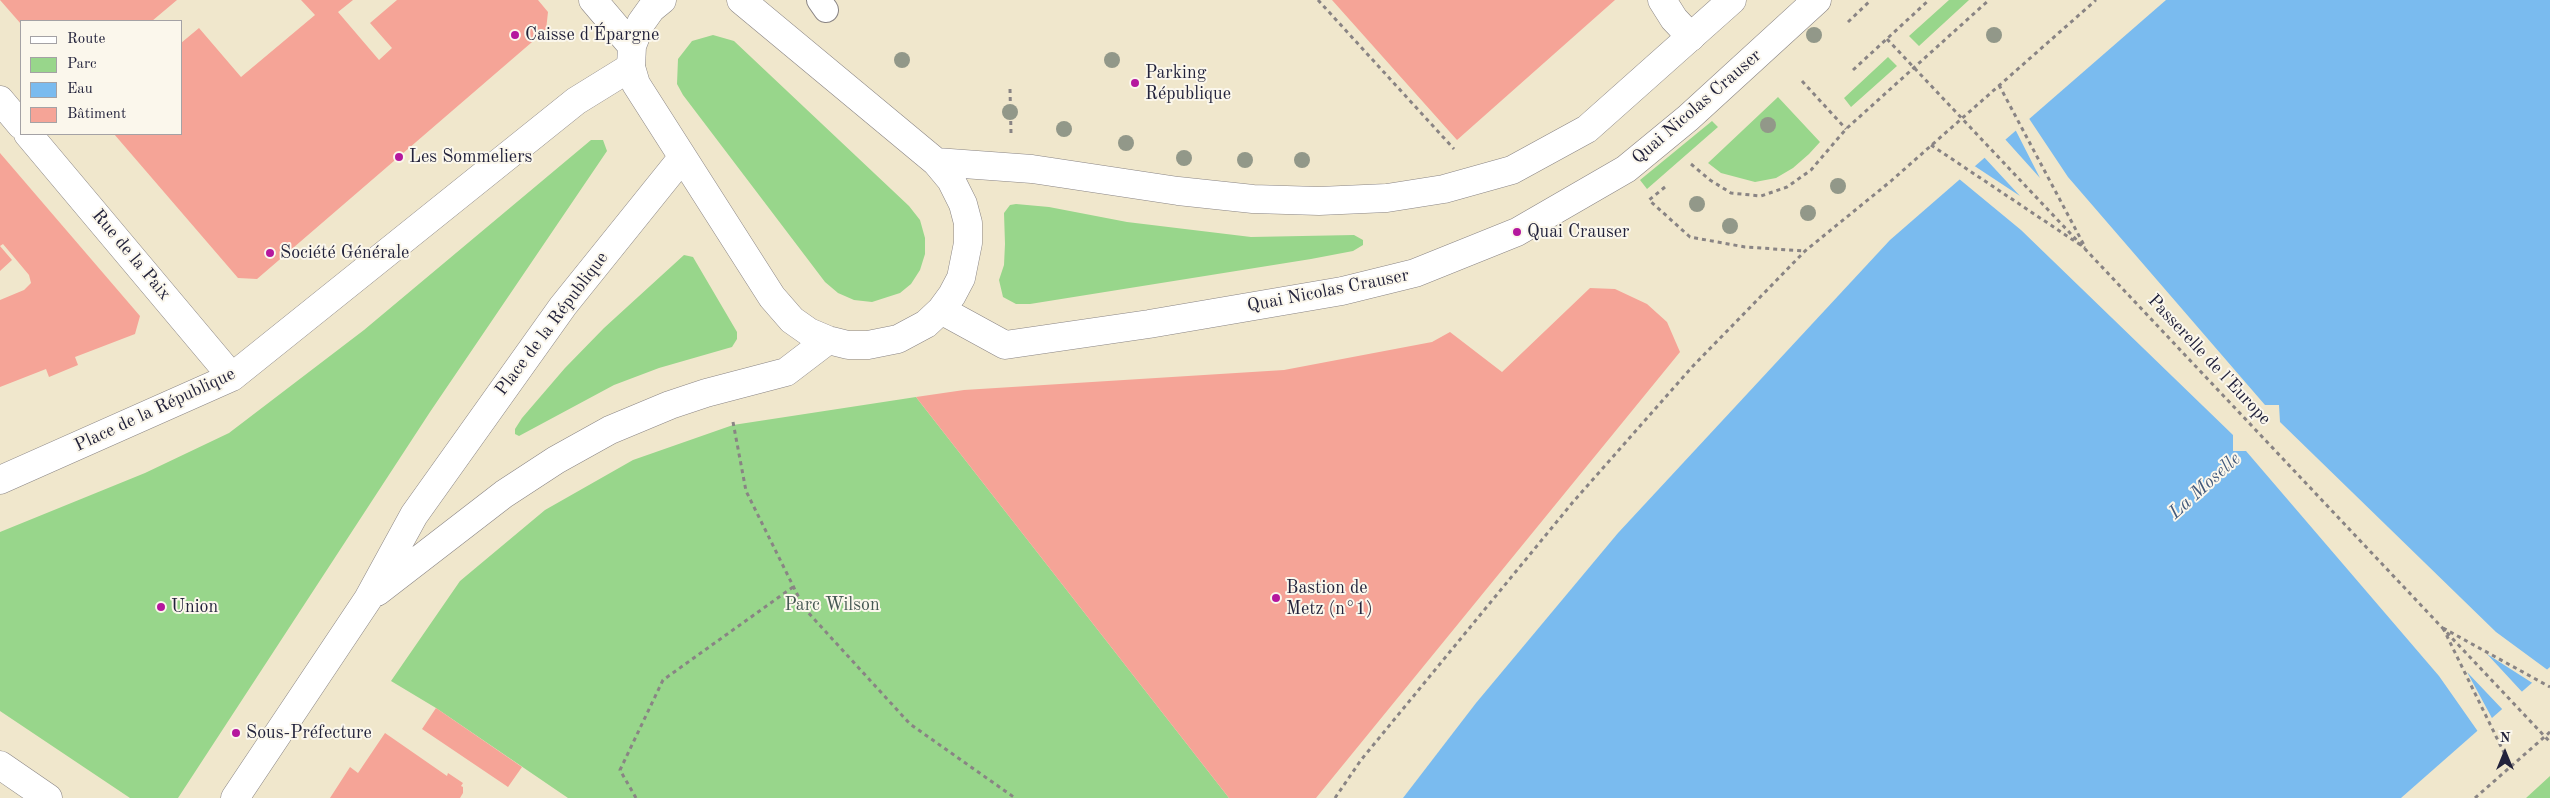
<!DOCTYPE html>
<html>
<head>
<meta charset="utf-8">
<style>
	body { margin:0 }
	#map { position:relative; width:2550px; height:798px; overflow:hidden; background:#f0e7cc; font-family:"Old Standard TT",serif }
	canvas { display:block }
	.legend { position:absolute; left:20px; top:20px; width:162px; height:115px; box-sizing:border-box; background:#fbf7ec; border:1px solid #a4a2a5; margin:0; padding:6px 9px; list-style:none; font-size:15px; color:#22223b }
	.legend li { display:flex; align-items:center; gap:10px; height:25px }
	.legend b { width:25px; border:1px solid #a4a2a5 }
	.north { position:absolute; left:2480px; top:728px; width:50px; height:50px; -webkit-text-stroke:4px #fbf7ec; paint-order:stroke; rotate:0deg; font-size:14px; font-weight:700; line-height:20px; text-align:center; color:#22223b }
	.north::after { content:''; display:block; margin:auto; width:18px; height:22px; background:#22223b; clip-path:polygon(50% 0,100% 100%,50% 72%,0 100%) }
</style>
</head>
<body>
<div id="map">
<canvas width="2550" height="798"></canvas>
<ul class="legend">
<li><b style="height:6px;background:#fff"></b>Route</li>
<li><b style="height:14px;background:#98d68b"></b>Parc</li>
<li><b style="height:14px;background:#7abbef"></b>Eau</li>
<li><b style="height:14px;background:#f5a497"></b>Bâtiment</li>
</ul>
<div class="north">N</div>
</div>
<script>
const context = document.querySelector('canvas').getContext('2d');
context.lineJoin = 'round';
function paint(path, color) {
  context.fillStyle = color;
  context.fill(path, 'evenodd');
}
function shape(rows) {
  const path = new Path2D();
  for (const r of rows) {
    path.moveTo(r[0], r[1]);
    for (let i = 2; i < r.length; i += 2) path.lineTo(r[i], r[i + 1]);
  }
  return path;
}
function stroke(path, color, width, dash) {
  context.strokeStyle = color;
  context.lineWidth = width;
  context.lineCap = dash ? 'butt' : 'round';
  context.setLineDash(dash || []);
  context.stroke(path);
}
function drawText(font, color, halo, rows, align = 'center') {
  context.font = font + ' "Old Standard TT",serif';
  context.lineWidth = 4;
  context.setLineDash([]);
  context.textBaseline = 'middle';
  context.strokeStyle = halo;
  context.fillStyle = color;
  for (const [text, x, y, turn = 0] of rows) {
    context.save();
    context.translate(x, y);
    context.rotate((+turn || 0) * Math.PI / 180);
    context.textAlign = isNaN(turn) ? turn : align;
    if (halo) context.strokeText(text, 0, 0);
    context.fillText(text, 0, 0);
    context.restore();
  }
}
paint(shape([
	[1949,0,1969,0,1919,46,1909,36],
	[713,35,734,41,909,206,920,220,925,238,925,254,920,270,911,284,900,293,872,302,854,300,838,293,825,282,683,95,677,84,678,59,692,41],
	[1888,57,1897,66,1851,107,1844,98],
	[1778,97,1820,142,1809,154,1793,168,1776,178,1755,182,1721,173,1708,163],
	[1712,121,1718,127,1647,189,1640,180],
	[591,140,603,140,607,151,430,412,178,798,130,798,0,711,0,532,145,473,229,433,364,330],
	[1016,204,1049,207,1127,222,1251,237,1354,235,1363,240,1363,245,1353,251,1311,259,1030,304,1016,304,1003,297,999,280,1004,265,1005,244,1004,213,1010,205],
	[684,255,693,257,737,332,737,339,732,347,659,368,614,385,519,436,515,434,515,429,522,418,565,368,604,328],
	[916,397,1229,798,568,798,436,708,391,681,460,581,545,510,633,460,733,425],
	[2550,776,2550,798,2526,798]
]), '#98d68b');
paint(shape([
	[2166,0,2550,0,2550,667,2401,798,1403,798,1476,703,1618,533,1890,240]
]), '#7abbef');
paint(shape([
	[2028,117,2068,177,2265,405,2279,405,2280,422,2496,632,2549,671,2534,684,2487,654,2524,694,2504,711,2467,672,2493,720,2479,733,2439,676,2246,451,2233,451,2233,435,2021,230,1958,178,1973,165,2020,196,1983,156,2004,138,2040,178,2015,129]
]), '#f0e7cc');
paint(shape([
	[0,0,177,0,152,21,21,21,21,24],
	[301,0,353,0,338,12,379,60,392,48,370,23,397,0,538,0,548,12,546,30,257,279,238,278,114,134,181,134,181,43,199,28,241,77,315,15],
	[1332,0,1615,0,1457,140],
	[0,153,140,316,135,334,75,357,78,365,49,377,46,369,0,387,0,300,24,290,31,283,29,275,3,244,0,246,12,260,0,271],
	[1590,288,1615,289,1647,304,1667,322,1680,352,1316,798,1229,798,916,397,964,390,1284,370,1432,342,1450,332,1502,372],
	[436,708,522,767,508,787,422,729],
	[385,733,447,776,448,773,463,783,461,786,463,787,463,793,460,798,330,798,350,767,358,773]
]), '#f5a497');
const lane = shape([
	[819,0,826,10]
]);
const street = shape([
	[1662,0,1674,19,1691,37],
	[0,100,21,125],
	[28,134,232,377],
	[0,480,232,377,576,101,631,67],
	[0,765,48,798]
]);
const secondary = shape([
	[593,0,632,46],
	[662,0,651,9,641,23,632,46,631,67,636,84,772,297,792,320,809,332,828,340,848,345,868,345,898,339,926,324,941,310,952,295,961,278,968,243,968,223,963,204,951,180,936,162,741,0],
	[936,162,1032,169,1178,191,1253,199,1319,201,1387,198,1444,189,1512,170,1587,129,1732,0],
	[941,310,1005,345,1149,324,1342,291,1415,273,1517,232,1626,169,1688,118,1817,0],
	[377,592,504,494,556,460,610,430,670,405,706,393,786,372,828,340],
	[235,798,368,599,414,515,563,306,682,158]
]);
stroke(lane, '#898484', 26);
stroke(street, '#898484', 29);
stroke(secondary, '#898484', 29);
stroke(shape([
	[1318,0,1454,149],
	[1848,22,1871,0],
	[1853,70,1929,0],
	[1802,81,1846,129],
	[1999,85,2085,247],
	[1010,89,1011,133],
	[1931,145,2085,248],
	[1691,164,1710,180,1731,193,1761,196,1787,187,1811,170,1846,129,1989,0],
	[1665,187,1649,200,1690,237,1745,247,1805,251],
	[733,422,746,491,804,608,910,724,1015,798],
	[2443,628,2511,767],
	[2443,628,2550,687],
	[636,798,620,770,663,680,793,587],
	[1335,798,1361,760,1573,502,1692,367,1805,251,1891,181,2096,0],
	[2475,798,2550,732]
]), '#898484', 3, [4, 4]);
stroke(lane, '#fff', 24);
stroke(street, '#fff', 28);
stroke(secondary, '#fff', 28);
stroke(shape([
	[1887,39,2550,742]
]), '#898484', 3, [4, 4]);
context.fillStyle = '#929889';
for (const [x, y] of [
	[1814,35],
	[1994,35],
	[902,60],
	[1112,60],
	[1010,112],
	[1768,125],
	[1064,129],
	[1126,143],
	[1184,158],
	[1245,160],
	[1302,160],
	[1838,186],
	[1697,204],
	[1808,213],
	[1730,226]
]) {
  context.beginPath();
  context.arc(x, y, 8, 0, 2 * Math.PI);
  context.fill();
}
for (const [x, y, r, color] of [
	[515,35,5,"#b5179e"],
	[1135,83,5,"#b5179e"],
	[399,157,5,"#b5179e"],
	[1517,232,5,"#b5179e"],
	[270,253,5,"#b5179e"],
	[1276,598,5,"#b5179e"],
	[161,607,5,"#b5179e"],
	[236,733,5,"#b5179e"]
]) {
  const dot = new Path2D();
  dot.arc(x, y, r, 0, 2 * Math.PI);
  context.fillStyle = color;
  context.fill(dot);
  stroke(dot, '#fbf7ec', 2);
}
drawText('18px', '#22223b', '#fbf7ec', [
	["Caisse d'Épargne",525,35],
	["Parking",1145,73],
	["République",1145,94],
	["Les Sommeliers",409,157],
	["Quai Crauser",1527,232],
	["Société Générale",280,253],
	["Bastion de",1286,588],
	["Metz (n°1)",1286,609],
	["Union",171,607],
	["Sous-Préfecture",246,733]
], 'left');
drawText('18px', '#22223b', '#fbf7ec', [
	["Quai Nicolas Crauser",1697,107,-41],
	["Rue de la Paix",131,255,50],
	["Quai Nicolas Crauser",1328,291,-11],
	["Place de la République",552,324,-53],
	["Passerelle de l'Europe",2209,360,47],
	["Place de la République",155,410,-25]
]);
drawText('18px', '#455853', '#fbf7ec', [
	["Parc Wilson",832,605]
]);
drawText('italic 19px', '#41587a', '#fbf7ec', [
	["La Moselle",2205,486,-42]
]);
</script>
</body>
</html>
